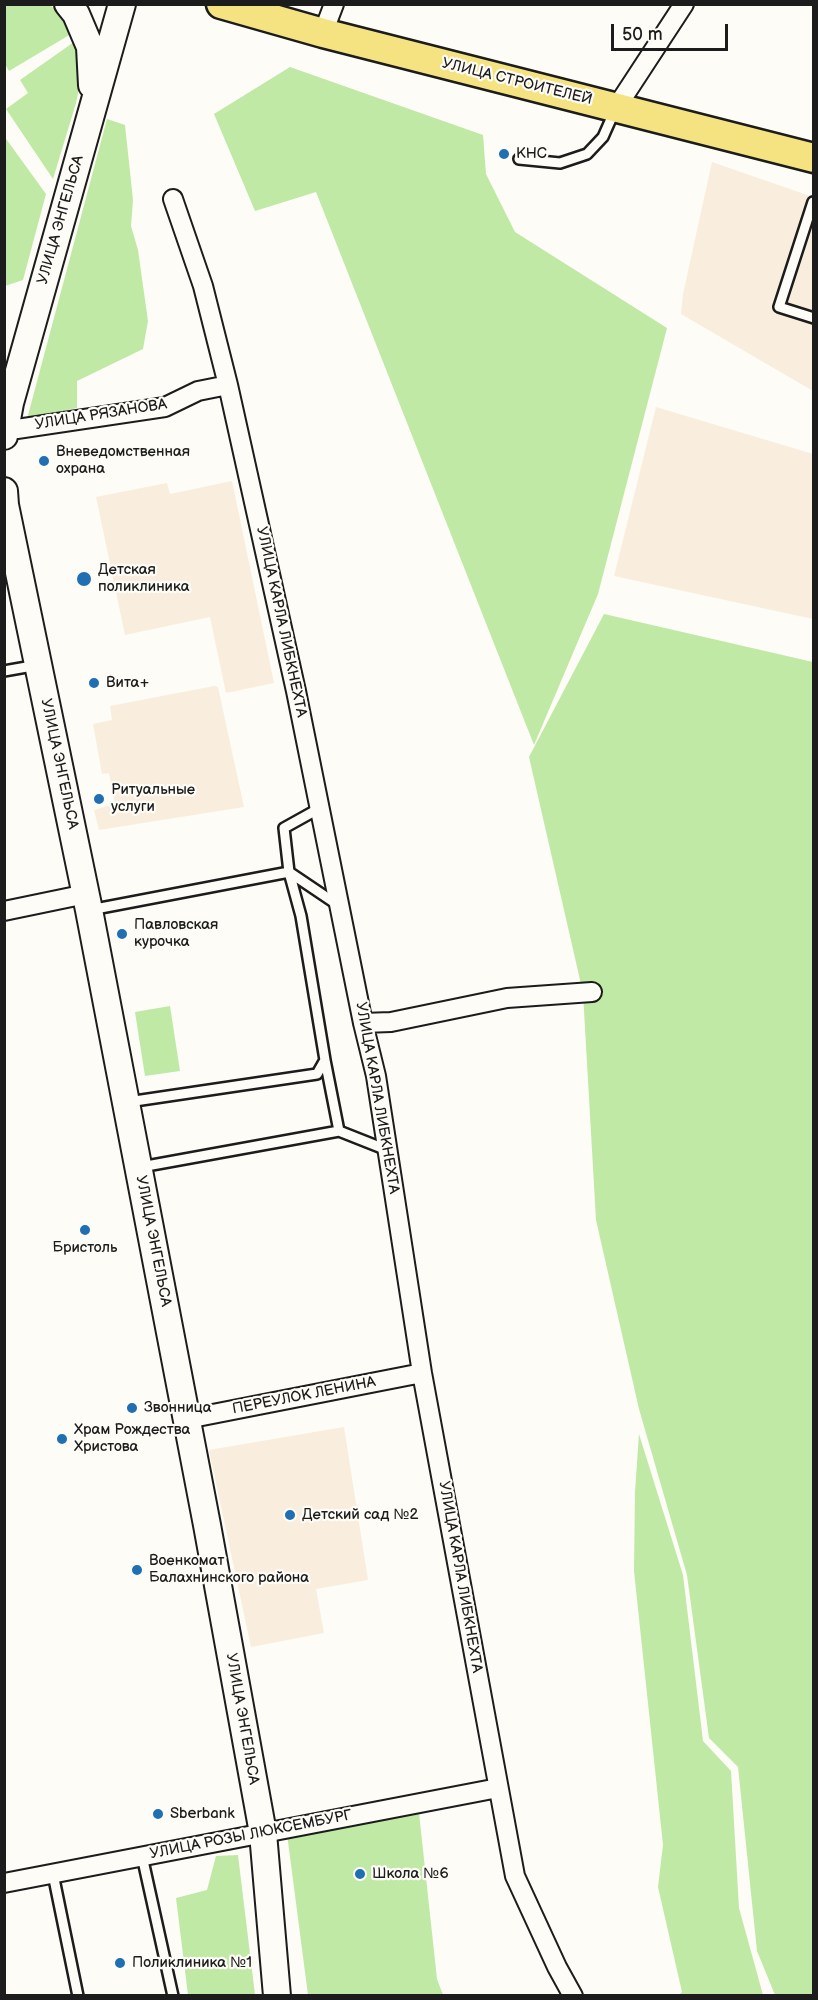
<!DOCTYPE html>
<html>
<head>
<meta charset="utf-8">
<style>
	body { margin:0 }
	#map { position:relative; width:818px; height:2000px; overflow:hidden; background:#fdfcf7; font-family:"Balsamiq Sans",sans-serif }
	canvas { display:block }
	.frame { position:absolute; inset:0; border:6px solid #1c1c1c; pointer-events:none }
	.scale { position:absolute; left:611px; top:24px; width:117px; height:27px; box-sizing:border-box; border:3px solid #1c1c1c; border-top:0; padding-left:8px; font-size:18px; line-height:21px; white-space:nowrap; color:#1c1c1c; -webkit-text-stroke:4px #fdfcf7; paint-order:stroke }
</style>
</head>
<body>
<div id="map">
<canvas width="818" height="2000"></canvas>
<div class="frame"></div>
<div class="scale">50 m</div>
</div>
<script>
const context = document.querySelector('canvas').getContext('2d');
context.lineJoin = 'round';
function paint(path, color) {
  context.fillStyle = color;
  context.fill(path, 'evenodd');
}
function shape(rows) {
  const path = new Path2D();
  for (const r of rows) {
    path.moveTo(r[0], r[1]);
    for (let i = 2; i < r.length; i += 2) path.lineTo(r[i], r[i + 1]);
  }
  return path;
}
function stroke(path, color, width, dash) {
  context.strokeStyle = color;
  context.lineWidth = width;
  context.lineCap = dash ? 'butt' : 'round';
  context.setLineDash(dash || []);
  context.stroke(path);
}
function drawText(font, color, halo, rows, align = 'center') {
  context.font = font + ' "Balsamiq Sans",sans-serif';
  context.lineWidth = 4.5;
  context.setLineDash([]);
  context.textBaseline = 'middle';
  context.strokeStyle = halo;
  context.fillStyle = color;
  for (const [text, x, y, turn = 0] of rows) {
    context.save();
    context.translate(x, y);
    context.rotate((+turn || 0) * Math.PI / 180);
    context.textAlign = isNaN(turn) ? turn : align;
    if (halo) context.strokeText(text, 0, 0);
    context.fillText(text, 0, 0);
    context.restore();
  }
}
paint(shape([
	[712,162,813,197,813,391,681,314,683,294],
	[656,407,813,454,813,619,614,576],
	[232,481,274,683,226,693,210,617,125,635,96,497,167,483,170,494],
	[214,686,218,687,244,807,99,830,94,810,115,804,109,773,102,774,93,724,112,720,110,706],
	[344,1427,368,1580,316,1589,324,1633,251,1647,209,1450]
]), '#f9eddd');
paint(shape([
	[4,5,49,5,56,9,71,34,9,71,5,64],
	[74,42,82,74,76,103,53,179,6,109,28,93,20,80],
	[290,67,483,135,486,174,515,232,667,328,598,594,534,745,316,192,255,211,214,114],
	[107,119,125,125,133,200,131,226,138,250,148,321,143,349,77,381,77,408,27,419],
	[4,136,46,194,23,280,5,286],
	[604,614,813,662,813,1995,775,1995,757,1951,738,1767,709,1738,687,1575,639,1409,596,1220,583,993,529,757],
	[170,1006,180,1071,145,1076,135,1012],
	[639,1434,683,1575,703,1741,731,1771,739,1908,763,1995,679,1995,682,1992,658,1887,663,1845,634,1571,635,1492],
	[419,1813,437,1979,443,1995,308,1995,287,1834],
	[238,1855,255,1995,188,1995,176,1898,207,1890,216,1856]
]), '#c0e9a5');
const service = shape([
	[519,159,560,163,587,154,603,137,615,110],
	[813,202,779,307,814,318],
	[4,671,38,665],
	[320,808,284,828,289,872,338,905],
	[90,910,289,872,301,916,325,1060,317,1074,128,1102],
	[325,1060,339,1131,387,1150],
	[141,1167,339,1131],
	[142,1856,173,1996],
	[53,1874,78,1996]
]);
const minor = shape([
	[323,33,334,4],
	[616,108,684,4],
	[173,199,203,286,228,385,296,691,363,1023,376,1076,422,1373,515,1876,557,1967,573,1996],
	[6,427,17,429,165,407,198,391,228,385],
	[4,911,86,894],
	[363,1023,391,1022,507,998,592,992],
	[187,1419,422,1373],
	[4,1883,498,1788]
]);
const secondary = shape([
	[68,4,76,14,90,47,92,85],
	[4,436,10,403,122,4],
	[4,491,5,505,89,910,207,1525,263,1833,277,1996]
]);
const primary = shape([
	[221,4,323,33,814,158]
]);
stroke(service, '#1c1c1c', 14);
stroke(minor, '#1c1c1c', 22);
stroke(secondary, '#1c1c1c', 30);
stroke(primary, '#1c1c1c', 33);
stroke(service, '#fdfcf7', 9);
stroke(minor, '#fdfcf7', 18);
stroke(secondary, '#fdfcf7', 26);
stroke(primary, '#f5e382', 28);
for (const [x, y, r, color] of [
	[504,154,6,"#1f6fb2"],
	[44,461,6,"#1f6fb2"],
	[84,579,8,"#1f6fb2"],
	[94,683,6,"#1f6fb2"],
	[99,799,6,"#1f6fb2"],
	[122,934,6,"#1f6fb2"],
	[85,1230,6,"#1f6fb2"],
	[132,1408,6,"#1f6fb2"],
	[62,1439,6,"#1f6fb2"],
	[290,1515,6,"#1f6fb2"],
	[137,1570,6,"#1f6fb2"],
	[158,1814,6,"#1f6fb2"],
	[360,1874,6,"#1f6fb2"],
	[120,1963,6,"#1f6fb2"]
]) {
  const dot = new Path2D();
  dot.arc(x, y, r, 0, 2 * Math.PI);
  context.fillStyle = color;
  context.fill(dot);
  stroke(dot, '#fdfcf7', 2);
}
drawText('15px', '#1c1c1c', '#fdfcf7', [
	["УЛИЦА СТРОИТЕЛЕЙ",517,82,14],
	["УЛИЦА ЭНГЕЛЬСА",61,220,-74],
	["УЛИЦА РЯЗАНОВА",101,415,-9],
	["УЛИЦА КАРЛА ЛИБКНЕХТА",281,622,78],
	["УЛИЦА ЭНГЕЛЬСА",59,764,78],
	["УЛИЦА КАРЛА ЛИБКНЕХТА",377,1098,80],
	["УЛИЦА ЭНГЕЛЬСА",153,1241,79],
	["ПЕРЕУЛОК ЛЕНИНА",304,1396,-11],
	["УЛИЦА КАРЛА ЛИБКНЕХТА",460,1577,80],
	["УЛИЦА ЭНГЕЛЬСА",242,1719,80],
	["УЛИЦА РОЗЫ ЛЮКСЕМБУРГ",251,1835,-11]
]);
drawText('15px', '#1c1c1c', '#fdfcf7', [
	["КНС",516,154],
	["Вневедомственная",56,452],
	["охрана",56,469],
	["Детская",98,570],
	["поликлиника",98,587],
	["Вита+",106,683],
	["Ритуальные",111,790],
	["услуги",111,807],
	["Павловская",134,925],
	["курочка",134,942],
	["Бристоль",85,1248,"center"],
	["Звонница",144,1408],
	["Храм Рождества",74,1430],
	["Христова",74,1447],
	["Детский сад №2",302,1515],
	["Военкомат",149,1561],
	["Балахнинского района",149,1578],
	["Sberbank",170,1814],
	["Школа №6",372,1874],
	["Поликлиника №1",132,1963]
], 'left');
</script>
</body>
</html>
